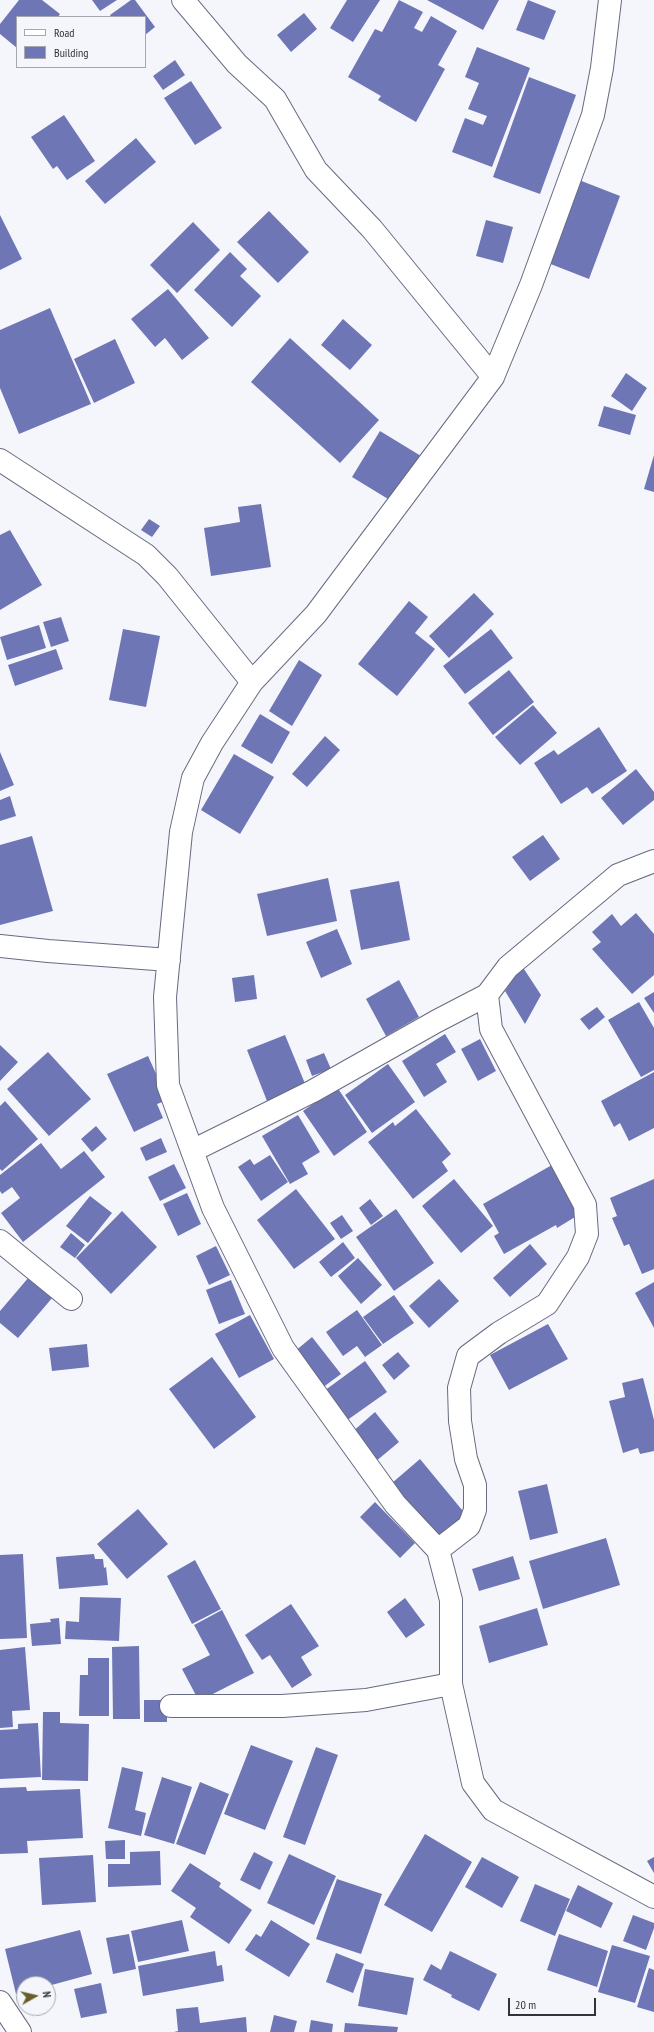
<!DOCTYPE html>
<html>
<head>
<meta charset="utf-8">
<style>
	body { margin:0 }
	#map { position:relative; width:654px; height:2032px; overflow:hidden; background:#f5f6fb; font-family:"PT Sans Narrow",sans-serif }
	canvas { display:block }
	.legend { position:absolute; left:16px; top:16px; width:130px; height:52px; box-sizing:border-box; background:#f5f6fb; border:1px solid #a7a8af; margin:0; padding:5px 7px; list-style:none; font-size:12px; color:#31333c }
	.legend li { display:flex; align-items:center; gap:8px; height:20px }
	.legend b { width:20px; border:1px solid #a7a8af }
	.north { position:absolute; left:16px; top:1976px; width:40px; height:40px; box-sizing:border-box; background:#f5f6fb; border:1px solid #a7a8af; border-radius:50%; rotate:82deg; font-size:11px; font-weight:700; line-height:16px; text-align:center; color:#31333c }
	.north::after { content:''; display:block; margin:auto; width:14px; height:18px; background:#695e2b; clip-path:polygon(50% 0,100% 100%,50% 72%,0 100%) }
	.scale { position:absolute; left:508px; top:1998px; width:88px; height:18px; box-sizing:border-box; border:2px solid #31333c; border-top:0; padding-left:5px; font-size:12px; line-height:14px; white-space:nowrap; color:#31333c; -webkit-text-stroke:3px #f5f6fb; paint-order:stroke }
</style>
</head>
<body>
<div id="map">
<canvas width="654" height="2032"></canvas>
<ul class="legend">
<li><b style="height:5px;background:#fff"></b>Road</li>
<li><b style="height:11px;background:#6e76b5"></b>Building</li>
</ul>
<div class="north">N</div>
<div class="scale">20 m</div>
</div>
<script>
const context = document.querySelector('canvas').getContext('2d');
context.lineJoin = 'round';
function paint(path, color) {
  context.fillStyle = color;
  context.fill(path, 'evenodd');
}
function shape(rows) {
  const path = new Path2D();
  for (const r of rows) {
    path.moveTo(r[0], r[1]);
    for (let i = 2; i < r.length; i += 2) path.lineTo(r[i], r[i + 1]);
  }
  return path;
}
function stroke(path, color, width, dash) {
  context.strokeStyle = color;
  context.lineWidth = width;
  context.lineCap = dash ? 'butt' : 'round';
  context.setLineDash(dash || []);
  context.stroke(path);
}
paint(shape([
	[19,0,42,0,60,14,58,17,17,17,17,48,0,34,0,24],
	[92,0,117,0,100,11],
	[131,0,135,0,155,27,145,35,145,17,111,17,110,15],
	[347,0,380,0,353,42,330,28],
	[399,0,423,12,414,28,422,32,431,16,457,31,438,65,445,69,416,122,378,100,381,96,348,77,375,29,382,32],
	[427,0,499,0,483,30],
	[528,0,556,11,544,40,516,30],
	[304,13,317,29,291,52,277,35],
	[477,47,530,68,492,167,452,152,465,118,483,125,487,116,468,109,479,83,465,77],
	[175,60,185,75,163,90,153,76],
	[529,77,576,95,540,194,493,177],
	[191,81,222,128,195,145,164,98],
	[64,115,95,161,67,180,57,166,53,169,31,137],
	[136,138,156,162,105,204,85,181],
	[579,180,620,196,589,279,548,263],
	[269,211,309,252,278,283,237,242],
	[0,215,22,259,0,270],
	[486,220,513,227,503,263,476,256],
	[193,222,220,250,177,293,150,265],
	[230,252,247,269,240,276,261,296,232,327,194,290],
	[168,289,209,338,182,360,165,338,155,347,131,319],
	[50,308,91,404,19,434,0,388,0,330],
	[343,319,372,345,350,370,321,345],
	[290,338,379,420,340,463,251,382],
	[115,339,135,383,94,403,74,359],
	[626,373,647,388,632,411,611,396],
	[604,406,636,415,630,435,598,426],
	[380,431,421,456,393,502,352,477],
	[654,455,654,492,644,489],
	[261,504,271,567,211,576,204,528,240,522,238,507],
	[149,519,160,526,152,537,141,530],
	[10,530,42,585,0,610,0,535],
	[474,593,494,614,449,658,429,636],
	[409,601,428,617,415,633,435,649,397,696,358,664],
	[61,617,69,641,51,647,43,622],
	[39,625,46,648,7,660,0,637],
	[123,629,160,636,146,707,109,700],
	[491,629,513,658,465,694,443,666],
	[56,649,63,669,15,686,8,665],
	[299,660,322,675,292,726,269,711],
	[509,670,534,702,493,735,468,703],
	[533,705,557,733,520,765,495,737],
	[260,714,290,732,272,764,241,746],
	[599,727,627,771,592,794,587,787,561,804,534,763,554,750,558,755],
	[325,736,340,750,307,787,292,774],
	[0,752,14,785,0,791],
	[234,754,274,777,240,834,201,810],
	[636,769,654,792,654,800,623,825,601,798],
	[10,796,16,816,0,821,0,800],
	[543,835,560,859,530,881,512,857],
	[32,836,53,911,0,925,0,845],
	[328,878,337,921,267,936,257,894],
	[399,881,410,940,361,950,350,890],
	[636,913,654,934,654,975,632,994,592,949,601,942,592,932,612,914,621,926],
	[337,929,352,964,321,978,306,942],
	[522,966,541,995,525,1024,505,991],
	[254,975,257,999,235,1002,232,978],
	[399,980,419,1017,386,1036,366,999],
	[654,992,654,1013,644,998],
	[639,1002,654,1028,654,1070,641,1077,608,1020],
	[597,1007,605,1017,589,1030,580,1019],
	[445,1034,456,1052,436,1064,447,1082,424,1097,402,1061],
	[285,1035,306,1086,267,1101,247,1050],
	[480,1039,496,1071,478,1081,461,1049],
	[0,1045,18,1062,0,1081],
	[48,1052,91,1099,49,1136,7,1089],
	[324,1053,331,1069,312,1076,306,1060],
	[148,1056,168,1100,157,1104,163,1118,134,1132,107,1074],
	[388,1064,415,1102,372,1133,345,1095],
	[654,1072,654,1128,629,1141,620,1123,614,1127,601,1101],
	[337,1087,367,1132,334,1156,303,1111],
	[5,1101,38,1139,2,1171,0,1169,0,1106],
	[416,1109,451,1154,442,1162,448,1171,413,1199,368,1142,393,1122,395,1126],
	[298,1115,320,1152,302,1163,308,1174,290,1184,262,1136],
	[96,1126,107,1139,92,1152,81,1139],
	[161,1138,167,1152,146,1161,140,1148],
	[41,1143,61,1169,84,1151,105,1177,23,1242,1,1213,20,1198,12,1187,2,1194,0,1191,0,1175],
	[270,1155,288,1182,261,1201,238,1167,250,1159,254,1165],
	[174,1164,186,1188,160,1201,148,1177],
	[552,1165,580,1214,557,1228,556,1225,504,1254,494,1236,499,1233,483,1204],
	[454,1179,493,1226,461,1253,422,1206],
	[654,1179,654,1269,642,1274,629,1244,624,1246,612,1218,617,1216,610,1198],
	[296,1189,335,1239,294,1269,257,1220],
	[187,1193,201,1224,178,1236,163,1204],
	[90,1196,112,1213,88,1243,66,1226],
	[370,1199,383,1216,371,1225,359,1208],
	[396,1209,434,1263,394,1291,356,1237],
	[122,1211,157,1247,111,1294,76,1258],
	[342,1215,353,1231,341,1239,330,1223],
	[71,1233,85,1245,75,1258,60,1247],
	[343,1242,355,1258,331,1277,319,1262],
	[530,1244,547,1264,510,1297,493,1278],
	[216,1246,230,1275,209,1285,196,1256],
	[358,1258,382,1285,361,1304,338,1276],
	[29,1277,53,1297,18,1338,0,1323,0,1311],
	[439,1279,459,1301,429,1328,409,1306],
	[231,1280,245,1314,219,1324,206,1290],
	[654,1282,654,1328,635,1293],
	[394,1295,414,1323,383,1344,363,1317],
	[357,1310,382,1345,365,1357,357,1346,343,1356,326,1332],
	[250,1315,274,1359,239,1378,215,1334],
	[548,1324,568,1359,509,1390,490,1355],
	[312,1337,341,1374,322,1388,294,1352],
	[87,1344,89,1367,52,1371,49,1348],
	[398,1352,410,1366,394,1380,382,1365],
	[212,1357,256,1417,214,1449,169,1389],
	[365,1361,387,1392,346,1421,324,1391],
	[643,1378,654,1420,654,1451,640,1454,638,1448,623,1453,609,1401,625,1397,622,1383],
	[375,1412,399,1442,375,1462,351,1433],
	[420,1459,467,1516,439,1540,392,1483],
	[547,1484,558,1533,530,1540,518,1491],
	[375,1502,415,1543,400,1558,360,1517],
	[138,1509,168,1544,127,1579,97,1544],
	[606,1538,620,1585,543,1609,529,1561],
	[23,1554,27,1638,0,1639,0,1555],
	[94,1554,95,1559,103,1559,104,1568,106,1567,108,1585,59,1589,56,1557],
	[513,1556,520,1579,479,1591,472,1569],
	[195,1560,221,1609,192,1624,167,1576],
	[80,1597,121,1598,119,1641,65,1639,66,1621,79,1622],
	[405,1598,425,1625,406,1638,387,1612],
	[291,1604,319,1646,301,1657,312,1675,292,1688,270,1655,262,1660,245,1635],
	[537,1608,548,1645,489,1663,479,1626],
	[222,1610,254,1673,199,1701,182,1669,210,1655,194,1625],
	[59,1618,61,1644,32,1646,30,1624,51,1622,50,1619],
	[139,1646,140,1719,113,1719,112,1647],
	[25,1647,30,1710,12,1711,13,1727,0,1728,0,1650],
	[88,1658,109,1658,109,1716,79,1716,80,1675,88,1675],
	[144,1700,167,1700,167,1722,144,1722],
	[43,1712,60,1712,60,1723,89,1724,88,1781,42,1780],
	[38,1723,41,1777,0,1779,0,1730,18,1729,18,1724],
	[251,1745,293,1761,265,1830,224,1814],
	[316,1747,338,1755,305,1845,283,1837],
	[122,1767,143,1772,135,1810,146,1813,141,1836,108,1828],
	[162,1777,192,1787,174,1844,144,1835],
	[200,1782,229,1794,205,1855,176,1844],
	[26,1787,27,1791,80,1789,83,1838,27,1841,28,1853,0,1854,0,1788],
	[425,1834,472,1862,432,1932,384,1905],
	[125,1840,125,1859,106,1859,105,1841],
	[160,1851,161,1885,108,1887,108,1864,130,1864,130,1852],
	[254,1852,273,1862,260,1890,240,1880],
	[289,1854,336,1876,314,1925,267,1903],
	[93,1855,96,1902,42,1905,39,1858],
	[482,1857,519,1877,502,1908,465,1887],
	[654,1857,654,1873,647,1861],
	[190,1863,221,1883,219,1887,252,1910,229,1944,190,1917,196,1908,171,1891],
	[337,1879,382,1894,361,1954,316,1939],
	[535,1884,570,1899,555,1936,520,1921],
	[578,1885,613,1903,601,1928,566,1911],
	[633,1915,654,1923,654,1928,646,1950,623,1941],
	[182,1920,189,1951,138,1962,131,1931],
	[271,1920,310,1944,289,1977,245,1950,256,1934,261,1937],
	[80,1930,92,1974,48,1986,48,1984,24,1984,24,1992,16,1994,5,1949],
	[129,1934,136,1969,113,1974,106,1938],
	[559,1934,608,1951,597,1987,547,1970],
	[612,1945,650,1956,635,2003,598,1992],
	[215,1951,217,1966,222,1965,224,1981,143,1996,138,1966],
	[450,1951,497,1974,479,2011,451,1997,452,1995,423,1980,431,1964,441,1970],
	[336,1953,364,1964,353,1993,326,1982],
	[649,1968,654,1970,654,2012,637,2007],
	[365,1969,414,1978,407,2015,358,2006],
	[101,1983,107,2013,81,2018,74,1989],
	[198,2007,200,2023,246,2017,247,2032,174,2032,178,2031,176,2009],
	[274,2015,297,2021,294,2032,270,2032],
	[311,2020,333,2024,332,2032,309,2032],
	[345,2023,398,2027,397,2032,344,2032]
]), '#6e76b5');
const street = shape([
	[183,0,237,64,275,99,316,170,372,229,493,377],
	[610,0,602,68,593,115,531,285,493,377,316,614,252,682,212,743,193,778,181,832,165,997,168,1085,213,1208,283,1348,395,1504,438,1550,451,1600,451,1684,473,1783,493,1810,654,1897],
	[0,460,146,555,167,576,252,682],
	[0,946,48,951,169,960],
	[192,1151,313,1091,437,1021,487,995],
	[0,1241,71,1299],
	[438,1550,469,1526,475,1510,475,1485,466,1459,460,1421,459,1388,468,1356,499,1333,547,1304,578,1257,587,1234,585,1205,491,1029,487,995,508,967,618,875,654,861],
	[171,1706,282,1706,366,1700,451,1684],
	[0,2002,20,2032]
]);
stroke(street, '#676b80', 24);
stroke(street, '#fff', 22);
</script>
</body>
</html>
